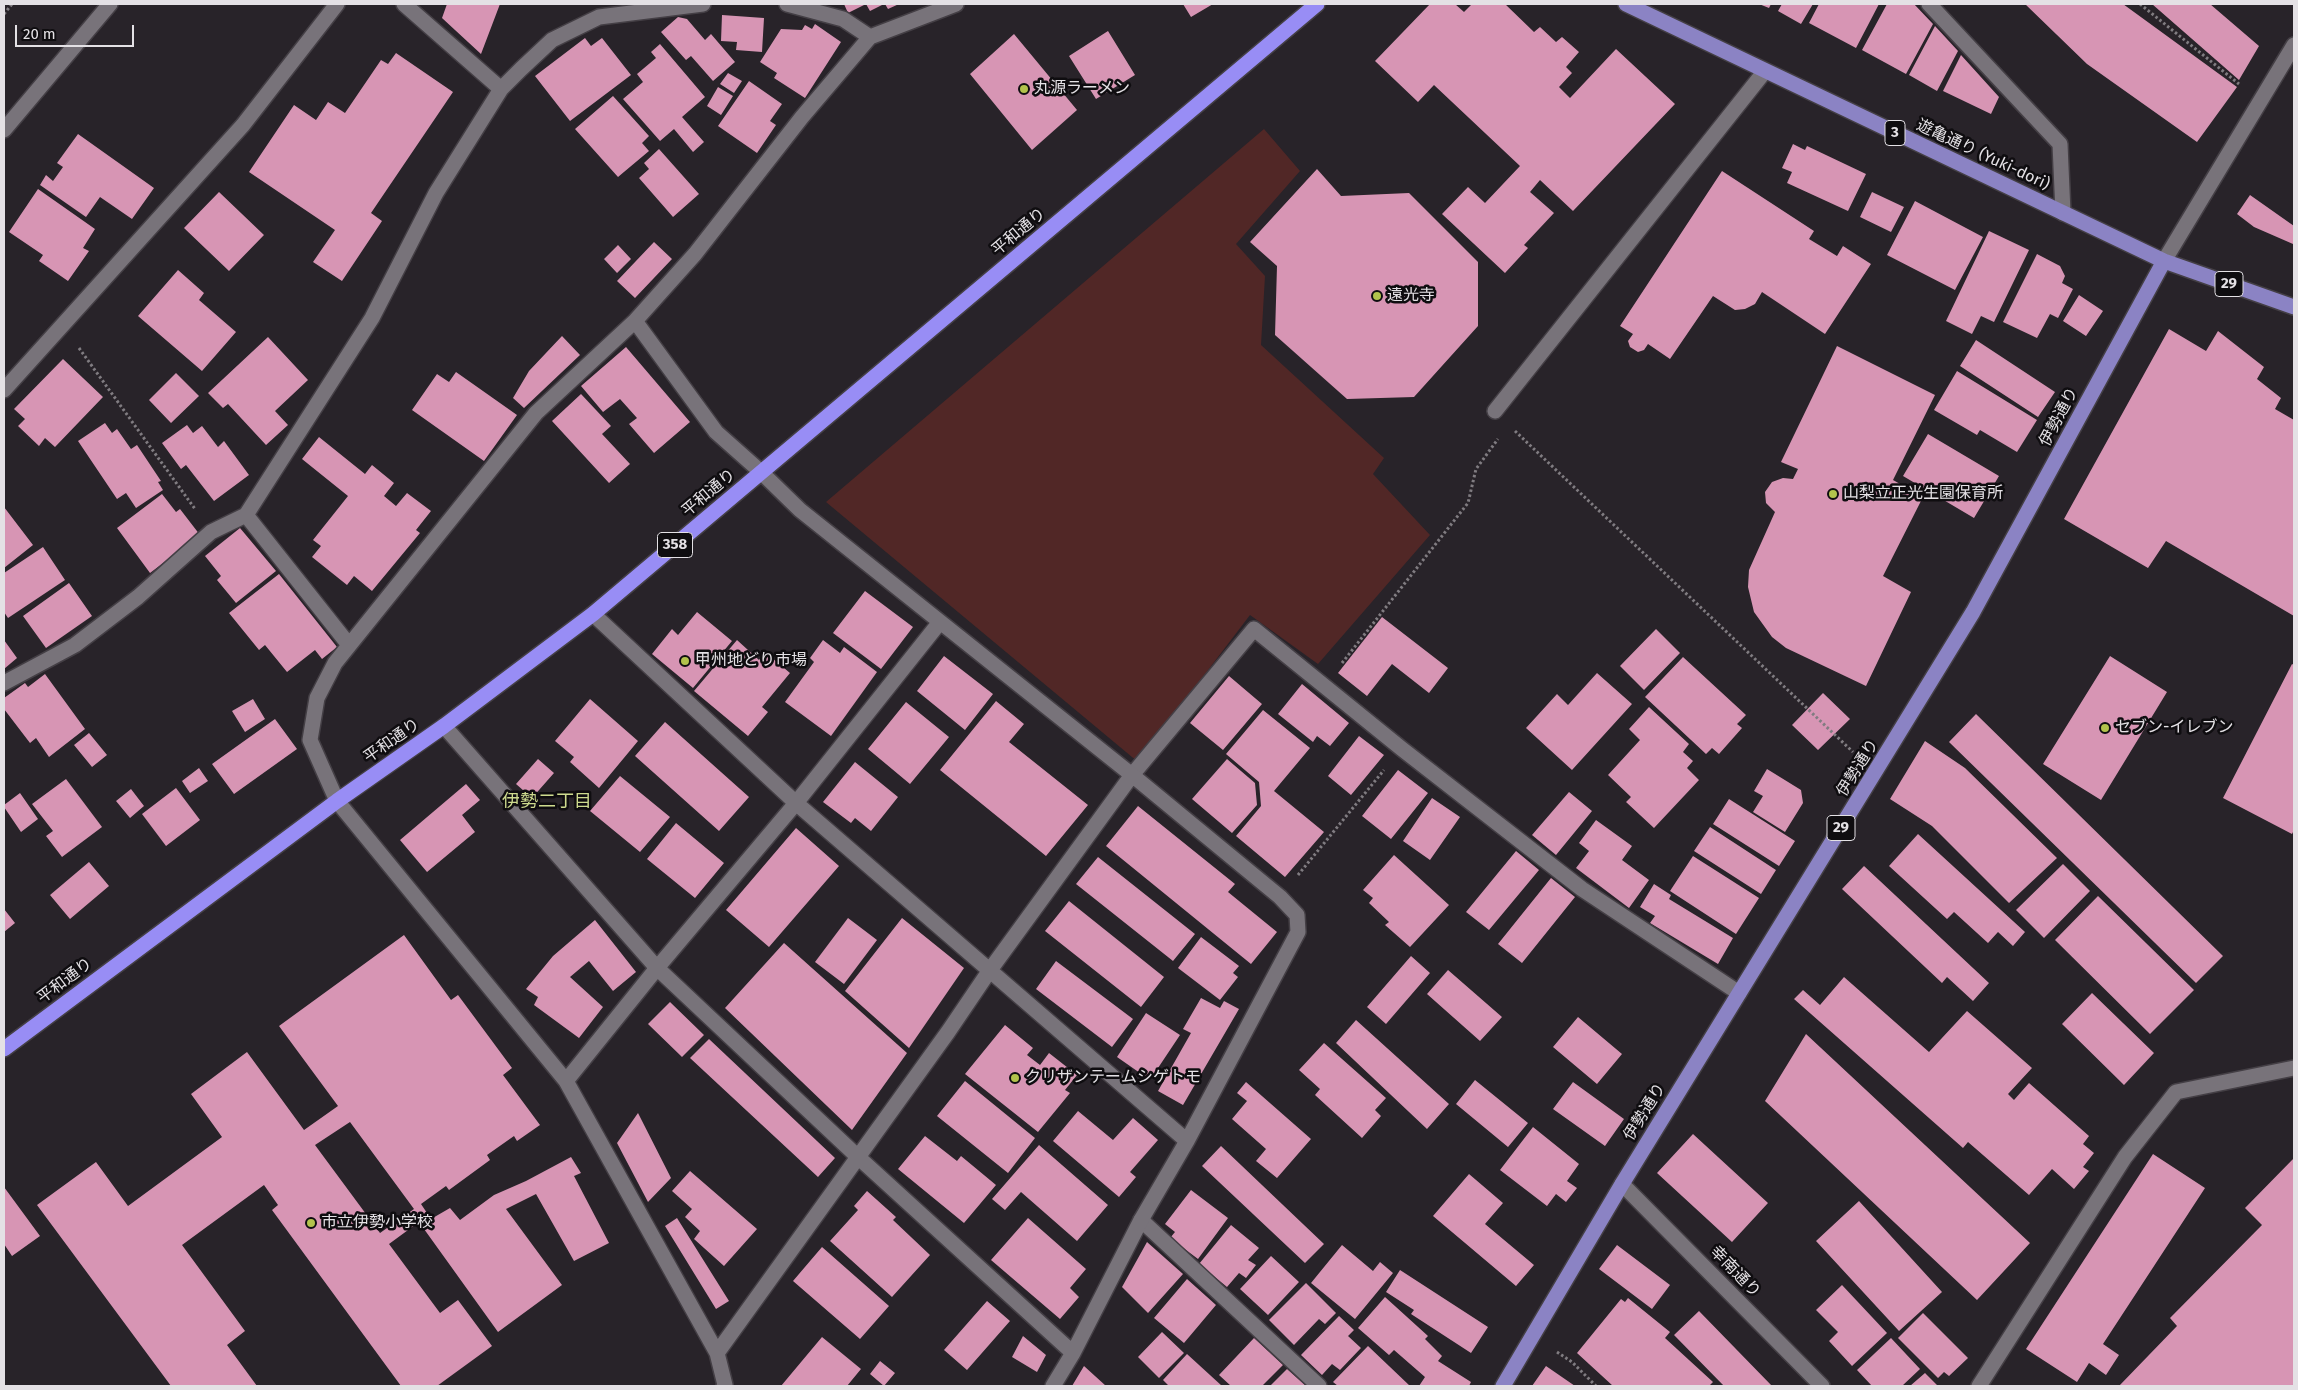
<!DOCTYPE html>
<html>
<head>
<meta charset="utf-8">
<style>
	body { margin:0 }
	#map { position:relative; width:2298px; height:1390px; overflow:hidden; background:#282329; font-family:"Fira Sans",sans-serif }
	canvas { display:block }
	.frame { position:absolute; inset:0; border:5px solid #e4e1e5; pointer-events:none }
	.scale { position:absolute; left:15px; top:25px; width:119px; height:22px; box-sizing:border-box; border:2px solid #e4e1e5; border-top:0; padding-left:6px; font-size:15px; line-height:18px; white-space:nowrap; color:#e4e1e5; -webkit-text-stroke:4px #0f0d10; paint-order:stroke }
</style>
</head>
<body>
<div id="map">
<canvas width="2298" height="1390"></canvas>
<div class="frame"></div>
<div class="scale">20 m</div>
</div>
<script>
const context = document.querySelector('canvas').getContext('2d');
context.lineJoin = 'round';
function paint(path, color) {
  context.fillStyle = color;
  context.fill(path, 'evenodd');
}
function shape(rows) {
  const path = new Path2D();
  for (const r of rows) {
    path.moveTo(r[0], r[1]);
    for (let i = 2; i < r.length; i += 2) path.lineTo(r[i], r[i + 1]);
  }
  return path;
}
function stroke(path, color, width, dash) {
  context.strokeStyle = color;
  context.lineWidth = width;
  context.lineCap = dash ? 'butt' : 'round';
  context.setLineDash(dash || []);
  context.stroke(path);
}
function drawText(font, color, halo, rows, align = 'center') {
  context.font = font + ' "Fira Sans","Noto Sans JP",sans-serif';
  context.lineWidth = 5;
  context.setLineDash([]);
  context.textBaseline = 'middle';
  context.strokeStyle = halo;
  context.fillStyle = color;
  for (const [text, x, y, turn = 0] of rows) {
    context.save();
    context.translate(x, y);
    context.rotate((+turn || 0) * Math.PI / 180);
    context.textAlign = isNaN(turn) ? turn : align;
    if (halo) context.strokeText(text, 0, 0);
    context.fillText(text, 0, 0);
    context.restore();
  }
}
paint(shape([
	[1264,129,1300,171,1236,244,1265,276,1261,345,1384,458,1373,474,1430,535,1318,664,1250,615,1138,762,826,502]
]), '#512726');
paint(shape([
	[447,4,500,4,481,54,442,18],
	[844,4,884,4,870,11,866,4,848,13],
	[885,4,899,4,888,9],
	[1183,4,1213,4,1191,17],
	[1430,4,1455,4,1464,12,1472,4,1505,4,1534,32,1540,27,1556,42,1562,37,1579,52,1566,67,1572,73,1559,87,1570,98,1616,49,1675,104,1573,211,1540,180,1530,192,1554,213,1524,245,1528,248,1505,273,1442,214,1468,187,1485,203,1520,166,1434,85,1418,102,1375,61],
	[1759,4,1771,4,1769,8],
	[1782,4,1813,4,1801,24,1778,11],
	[1819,4,1879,4,1856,48,1809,23],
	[1887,4,1914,4,1933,24,1906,74,1862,50],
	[2025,4,2123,4,2237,87,2197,142,2087,64],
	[2152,4,2210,4,2259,46,2239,80],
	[722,15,764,18,762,52,736,50,737,42,721,41],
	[678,17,687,19,705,40,711,34,735,62,713,81,691,56,686,60,661,32],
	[815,24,841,42,805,98,774,78,777,73,760,62,781,29,802,30,805,25,812,29],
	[1935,26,1958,51,1937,91,1909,75],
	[1108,31,1135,75,1096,99,1069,56],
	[1014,34,1077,110,1032,150,970,74],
	[585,38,591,46,602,38,631,75,570,121,535,76],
	[660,44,705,97,682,117,704,142,693,152,674,129,660,141,623,99,643,82,637,74,656,58,651,52],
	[396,53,453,92,371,213,382,221,342,281,313,262,335,230,249,172,294,105,316,120,328,102,345,113,381,60,388,64],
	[1961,55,1999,97,1991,114,1943,91],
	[728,73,742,81,734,93,720,84],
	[749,81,782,104,770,121,776,125,757,153,718,126],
	[718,87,733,96,721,115,707,106],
	[613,96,649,136,642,143,649,151,618,177,575,129],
	[78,134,154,188,132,219,100,197,86,217,40,185,46,175,53,181,63,167,57,163],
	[1793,144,1805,150,1807,146,1866,174,1848,211,1787,183,1792,172,1782,168],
	[659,149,699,194,673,217,639,178,649,169,644,163],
	[1317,169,1341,196,1409,193,1478,262,1478,326,1414,397,1347,399,1275,335,1277,266,1250,242],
	[1722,171,1814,231,1809,239,1837,256,1843,246,1871,264,1825,334,1762,292,1755,304,1745,309,1735,310,1713,296,1670,359,1648,344,1644,350,1638,352,1630,347,1628,341,1633,334,1620,326],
	[38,189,95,229,83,248,89,251,68,281,39,261,43,255,9,232],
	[219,192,264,235,229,271,184,228],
	[1872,192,1904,207,1891,232,1860,217],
	[2250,195,2294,226,2293,244,2254,227,2237,214],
	[1915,201,1983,237,1955,290,1887,255],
	[1989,231,2029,250,1994,322,1981,316,1972,334,1946,321],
	[654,242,672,259,635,298,617,281],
	[618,245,631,259,617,273,604,259],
	[2037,254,2060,266,2065,276,2062,283,2073,289,2058,318,2050,314,2037,338,2003,322],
	[178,270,204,293,199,300,236,332,202,371,138,316],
	[2079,295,2103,311,2086,336,2063,321],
	[2169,329,2206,351,2218,331,2264,367,2257,379,2281,398,2275,409,2294,420,2294,616,2166,541,2148,568,2064,519],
	[562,336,580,355,524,408,513,398,529,371],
	[268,337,308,380,275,411,288,425,266,445,228,404,223,408,208,393],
	[1976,340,2055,392,2038,417,1960,366],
	[1837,346,1935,395,1893,480,1923,497,1883,576,1911,592,1866,686,1786,648,1772,637,1754,612,1748,587,1749,570,1775,512,1766,503,1765,492,1772,482,1783,478,1793,479,1798,469,1781,462],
	[626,347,690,422,654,453,629,424,637,418,620,399,603,412,581,386],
	[63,359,103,397,55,447,45,438,39,446,18,426,25,419,14,409],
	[1957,371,2037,420,2017,452,1980,430,1977,435,1934,410],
	[456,372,517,415,484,461,412,410,437,374,449,382],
	[176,373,199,396,171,423,149,400],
	[581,394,611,426,602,434,630,464,609,483,552,421],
	[105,423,112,433,117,429,131,449,137,445,161,481,158,482,163,490,136,508,126,493,117,499,78,441],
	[187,425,193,433,202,426,218,447,224,441,249,475,214,501,186,465,181,469,162,443],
	[1928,434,1999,476,1974,518,1903,476],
	[319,437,365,474,372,465,394,483,384,496,396,506,407,493,431,511,416,530,420,533,372,591,354,576,347,585,312,557,321,546,313,540,348,496,302,459],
	[162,494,176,512,180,509,200,535,150,573,117,528],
	[4,507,33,545,4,568],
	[240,528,276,571,236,603,217,580,221,576,205,556],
	[43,547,65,580,8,618,4,612,4,573],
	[279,574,337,647,322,659,315,650,287,672,265,645,259,650,229,613],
	[69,583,92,616,46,648,23,616],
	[865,591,913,627,881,669,833,633],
	[697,612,732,641,693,688,652,654,672,629,678,635],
	[1382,617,1448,668,1429,693,1392,664,1367,696,1338,673],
	[1656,629,1680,653,1644,690,1620,666],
	[4,640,17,658,4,669],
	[737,640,759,660,765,652,790,673,762,707,768,712,748,736,694,691],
	[823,640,840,653,844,647,877,672,831,736,785,702,814,662,810,658],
	[944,656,993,694,965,730,917,691],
	[2110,656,2167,692,2101,800,2043,764],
	[1683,657,1746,715,1737,724,1742,728,1719,754,1712,748,1706,754,1645,697],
	[2292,664,2294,665,2294,830,2292,834,2223,798],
	[1597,673,1632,704,1572,770,1526,728,1557,694,1568,705],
	[45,674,85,729,49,757,36,738,30,743,4,709,4,698,25,683,28,687],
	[1229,676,1262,704,1223,750,1190,723],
	[1302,684,1349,723,1330,746,1317,736,1313,742,1278,714],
	[1823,693,1850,719,1818,750,1792,725],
	[253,699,265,719,245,732,232,711],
	[590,699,638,741,599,788,570,762,574,757,555,741],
	[996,701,1024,724,1009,742,1088,805,1046,856,940,770],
	[906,702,949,737,910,784,868,749],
	[1649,707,1689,744,1683,752,1693,761,1687,768,1699,780,1654,828,1626,802,1631,797,1608,775,1640,740,1629,729],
	[1263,710,1310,748,1274,791,1324,832,1285,877,1236,836,1261,806,1259,782,1226,754],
	[1976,714,2223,956,2196,983,1949,742],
	[275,719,297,749,234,794,212,764],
	[665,722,749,797,719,831,635,756],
	[89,733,107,755,92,767,74,745],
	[1359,736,1384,755,1351,795,1328,776],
	[1925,741,1965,768,2057,858,2009,903,1932,826,1890,799],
	[538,759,554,773,532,798,516,784],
	[1227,759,1255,783,1257,805,1232,833,1192,799],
	[855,762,898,797,871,831,855,818,851,823,823,802],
	[199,768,208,781,190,793,182,781],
	[1767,769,1801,790,1803,803,1785,832,1753,812,1763,796,1754,791],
	[1398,770,1428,793,1391,839,1362,816],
	[620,776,670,817,640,852,590,811],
	[66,779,102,827,62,857,46,836,53,831,32,804],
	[466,784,480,800,462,815,475,832,427,872,400,840],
	[176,788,200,820,166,846,142,814],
	[131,789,144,806,130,818,116,801],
	[1569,792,1592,811,1556,855,1532,835],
	[20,793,38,819,21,832,4,807,4,805],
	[1432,798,1460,817,1430,860,1403,841],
	[1729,799,1795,841,1779,866,1713,824],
	[1138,806,1235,884,1228,892,1277,932,1251,964,1106,846],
	[1596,820,1632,846,1622,860,1649,880,1629,908,1576,868,1589,851,1579,843],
	[676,823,724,863,695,898,647,859],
	[1710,827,1776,870,1761,894,1694,851],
	[796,828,839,866,769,947,726,910],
	[1918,834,2025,932,2013,946,1998,932,1988,943,1954,912,1947,919,1889,866],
	[1516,851,1539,870,1489,930,1466,912],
	[1394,855,1449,905,1410,947,1385,925,1389,922,1369,903,1373,898,1363,890],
	[1693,856,1759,898,1736,934,1670,891],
	[1098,857,1195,934,1173,961,1076,884],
	[89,862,109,886,70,919,50,895],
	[2063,864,2090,891,2044,938,2016,910],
	[1864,866,1989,983,1973,1001,1947,977,1942,983,1842,889],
	[1551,878,1575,897,1522,963,1498,944],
	[1654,884,1671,895,1669,899,1733,938,1718,964,1650,923,1655,916,1640,907],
	[2098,896,2194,990,2150,1034,2055,940],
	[1069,901,1164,977,1141,1007,1045,931],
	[4,909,15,923,4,932],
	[848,918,877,940,844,984,815,962],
	[902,918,964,968,909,1048,845,991],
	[595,920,636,972,613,991,589,961,570,977,603,1007,579,1038,534,1005,538,997,526,989,553,956],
	[404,935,451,1000,458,995,512,1068,503,1075,540,1125,517,1141,514,1136,487,1155,490,1160,449,1190,446,1186,421,1204,431,1219,450,1208,460,1220,494,1195,526,1181,571,1157,581,1173,574,1176,609,1243,574,1261,536,1194,506,1209,562,1285,498,1332,419,1222,389,1244,440,1313,458,1300,492,1346,437,1386,401,1386,272,1210,278,1205,264,1185,182,1245,245,1331,227,1345,257,1386,171,1386,37,1205,96,1162,128,1206,222,1137,191,1094,247,1052,304,1130,338,1106,279,1026],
	[350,1122,414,1209,380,1233,315,1145],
	[1201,937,1239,966,1233,973,1238,977,1220,1000,1178,968],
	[784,943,907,1053,852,1130,725,1008],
	[1411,956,1430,973,1386,1024,1367,1007],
	[1056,961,1133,1019,1112,1047,1036,989],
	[1448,970,1502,1017,1480,1041,1427,994],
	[1844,977,1929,1052,1967,1011,2032,1068,2008,1094,2014,1100,2029,1083,2089,1136,2083,1144,2094,1153,2083,1167,2089,1171,2074,1189,2052,1169,2029,1195,1968,1142,1963,1148,1794,999,1803,990,1820,1005],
	[2092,993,2154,1053,2124,1085,2062,1024],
	[1201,998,1220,1008,1224,1001,1239,1009,1183,1105,1158,1091,1191,1033,1183,1029],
	[670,1002,704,1035,682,1057,648,1024],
	[1146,1013,1180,1035,1150,1080,1117,1057],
	[1578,1017,1622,1054,1597,1084,1553,1047],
	[1356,1020,1449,1104,1427,1129,1336,1043],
	[1005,1025,1033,1048,1027,1055,1040,1065,1049,1053,1077,1075,1065,1090,1070,1093,1038,1132,965,1074],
	[1806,1034,2030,1243,1977,1300,1765,1101],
	[709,1039,835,1158,818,1177,690,1058],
	[1324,1043,1386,1098,1375,1110,1381,1116,1362,1138,1315,1095,1320,1089,1299,1070],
	[1475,1080,1528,1123,1508,1147,1456,1104],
	[965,1081,1035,1138,1008,1173,937,1116],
	[1246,1082,1311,1139,1277,1178,1256,1161,1266,1149,1232,1119,1247,1101,1237,1093],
	[1573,1082,1624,1119,1605,1146,1553,1109],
	[1078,1111,1113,1140,1133,1118,1158,1140,1130,1172,1136,1177,1119,1197,1053,1141],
	[638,1113,671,1178,648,1202,617,1143],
	[1533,1127,1579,1164,1567,1181,1577,1188,1566,1202,1556,1194,1547,1206,1500,1170],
	[1693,1134,1768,1203,1732,1242,1657,1173],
	[925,1136,957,1161,961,1156,996,1185,964,1223,898,1169],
	[1039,1145,1108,1205,1077,1241,1021,1192,1005,1210,992,1199],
	[1221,1146,1324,1244,1305,1263,1202,1166],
	[2153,1154,2205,1188,2103,1344,2119,1355,2106,1375,2089,1363,2077,1382,2026,1349],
	[2294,1158,2294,1386,2119,1386,2177,1326,2170,1318,2262,1225,2245,1208],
	[690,1171,757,1229,724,1266,694,1239,700,1231,685,1217,692,1209,672,1191],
	[1469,1174,1503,1203,1485,1224,1534,1265,1516,1286,1433,1216],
	[4,1187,40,1236,12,1256,4,1244],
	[1191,1190,1228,1218,1198,1259,1170,1238,1175,1232,1165,1224],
	[867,1191,896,1217,893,1220,930,1255,892,1297,830,1241,858,1210,854,1206],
	[1859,1201,1942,1292,1899,1331,1816,1241],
	[677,1218,729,1301,716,1309,665,1226],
	[1028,1218,1086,1269,1070,1288,1079,1297,1060,1319,991,1260],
	[1231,1225,1259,1248,1248,1260,1256,1265,1246,1278,1239,1273,1227,1287,1199,1264],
	[1147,1242,1183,1274,1148,1313,1122,1287],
	[1342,1245,1373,1271,1380,1262,1393,1273,1355,1319,1311,1283],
	[1617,1245,1670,1285,1652,1309,1599,1269],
	[822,1247,889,1306,860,1339,793,1281],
	[1271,1256,1299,1282,1268,1315,1240,1289],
	[1400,1270,1488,1327,1471,1353,1411,1314,1414,1310,1386,1292],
	[1187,1279,1216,1305,1184,1343,1154,1318],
	[1306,1283,1336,1313,1325,1324,1319,1319,1294,1345,1269,1320],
	[1842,1285,1887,1333,1852,1366,1829,1341,1838,1332,1816,1310],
	[1385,1297,1428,1336,1425,1339,1442,1356,1438,1361,1471,1382,1469,1386,1419,1386,1425,1377,1394,1350,1389,1355,1358,1328],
	[1628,1298,1670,1332,1665,1338,1713,1382,1709,1386,1613,1386,1577,1353,1621,1299,1625,1302],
	[987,1301,1010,1321,967,1370,944,1350],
	[1699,1311,1772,1386,1724,1386,1674,1335],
	[1923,1313,1968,1358,1949,1376,1944,1372,1938,1378,1898,1338],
	[1339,1316,1354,1330,1348,1336,1361,1348,1340,1370,1332,1364,1322,1375,1301,1355],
	[1162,1332,1184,1353,1159,1378,1138,1357],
	[1023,1336,1046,1355,1037,1372,1012,1357],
	[822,1337,861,1369,847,1386,781,1386],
	[1254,1338,1283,1365,1262,1386,1231,1386,1219,1375],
	[1891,1338,1920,1369,1902,1386,1872,1386,1857,1370],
	[1368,1346,1410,1386,1338,1386,1333,1382],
	[1187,1354,1222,1386,1169,1386,1163,1380],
	[880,1361,895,1373,884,1386,870,1374],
	[1084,1366,1106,1386,1072,1386],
	[1546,1366,1575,1386,1532,1386],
	[1287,1369,1306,1386,1270,1386],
	[1925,1373,1938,1386,1910,1386]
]), '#d795b4');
const lane = shape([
	[404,4,501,89],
	[787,4,843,19,870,37,956,4],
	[1929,4,2060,144,2063,213],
	[635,321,716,432,761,472],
	[1495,411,1765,71],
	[246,515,349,645],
	[4,683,75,645,138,597,211,532,246,515,372,318,436,193,501,89,521,69,552,40,599,17,703,4],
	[1132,775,1254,629,1402,749,1582,889,1739,993],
	[337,801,310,740,317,698,335,663,536,413,635,321,695,254,802,117,870,37],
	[1141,1220,1319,1386],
	[1979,1386,2125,1157,2176,1092,2294,1068]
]);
const street = shape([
	[2164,261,2294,45],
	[4,390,243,125,337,4],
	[761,472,800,510,1132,775,1280,897,1297,915,1298,932,1187,1141,1141,1220,1073,1353,1053,1386],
	[593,614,796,803,1187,1141],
	[444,726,657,968,858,1157,1073,1353],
	[337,801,566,1081,717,1353,725,1385,724,1386],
	[566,1081,657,968,796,803,940,622],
	[717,1353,948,1032,990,970,1132,775]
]);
const secondary = shape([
	[4,130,110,4],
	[1622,1184,1822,1386]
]);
const primary = shape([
	[1626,4,2164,261,2294,307],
	[1503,1386,1622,1184,1973,612,2164,261]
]);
const highway = shape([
	[4,1049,337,801,444,726,593,614,1317,4]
]);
stroke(lane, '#443f45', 18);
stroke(street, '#443f45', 18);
stroke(secondary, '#443f45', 18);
stroke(primary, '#443f45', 18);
stroke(highway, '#443f45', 18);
stroke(shape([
	[2140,4,2239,84],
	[4,14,12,4],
	[79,348,195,509],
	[1515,431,1853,752],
	[1342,663,1468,503,1476,469,1498,439],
	[1298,875,1384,770],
	[1557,1352,1572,1362,1596,1386]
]), '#807c81', 3, [2.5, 2.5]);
stroke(lane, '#78737a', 15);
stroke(street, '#78737a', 15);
stroke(secondary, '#78737a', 15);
stroke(primary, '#8b83c4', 15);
stroke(highway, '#988df5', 15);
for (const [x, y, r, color] of [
	[1024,89,5,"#b2c34c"],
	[1377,296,5,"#b2c34c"],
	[1833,494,5,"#b2c34c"],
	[685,661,5,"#b2c34c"],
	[2105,728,5,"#b2c34c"],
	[1015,1078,5,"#b2c34c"],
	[311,1223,5,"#b2c34c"]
]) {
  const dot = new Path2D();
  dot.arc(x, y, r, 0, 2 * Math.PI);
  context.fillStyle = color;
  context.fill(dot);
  stroke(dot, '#0f0d10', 2);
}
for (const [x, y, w] of [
	[1895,133,20],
	[2229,284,28],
	[675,545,35],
	[1841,828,28]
]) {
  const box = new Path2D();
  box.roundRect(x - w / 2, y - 12.5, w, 25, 4);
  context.fillStyle = '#0f0d10';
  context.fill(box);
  stroke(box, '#e4e1e5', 1);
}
drawText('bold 15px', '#e4e1e5', null, [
	["3",1895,133],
	["29",2229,284],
	["358",675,545],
	["29",1841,828]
]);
drawText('16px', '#e4e1e5', '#0f0d10', [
	["丸源ラーメン",1034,89],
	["遠光寺",1387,296],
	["山梨立正光生園保育所",1843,494],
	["甲州地どり市場",695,661],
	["セブン-イレブン",2115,728],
	["クリザンテームシゲトモ",1025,1078],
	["市立伊勢小学校",321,1223]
], 'left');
drawText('16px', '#e4e1e5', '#0f0d10', [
	["遊亀通り (Yuki-dori)",1983,155,25],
	["平和通り",1019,232,-40],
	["伊勢通り",2059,417,-62],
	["平和通り",709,493,-40],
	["平和通り",392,741,-35],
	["伊勢通り",1858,768,-58],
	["平和通り",65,981,-37],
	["伊勢通り",1645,1112,-58],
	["幸南通り",1735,1272,46]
]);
drawText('18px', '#cedb8e', '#0f0d10', [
	["伊勢二丁目",547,802]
]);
</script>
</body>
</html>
